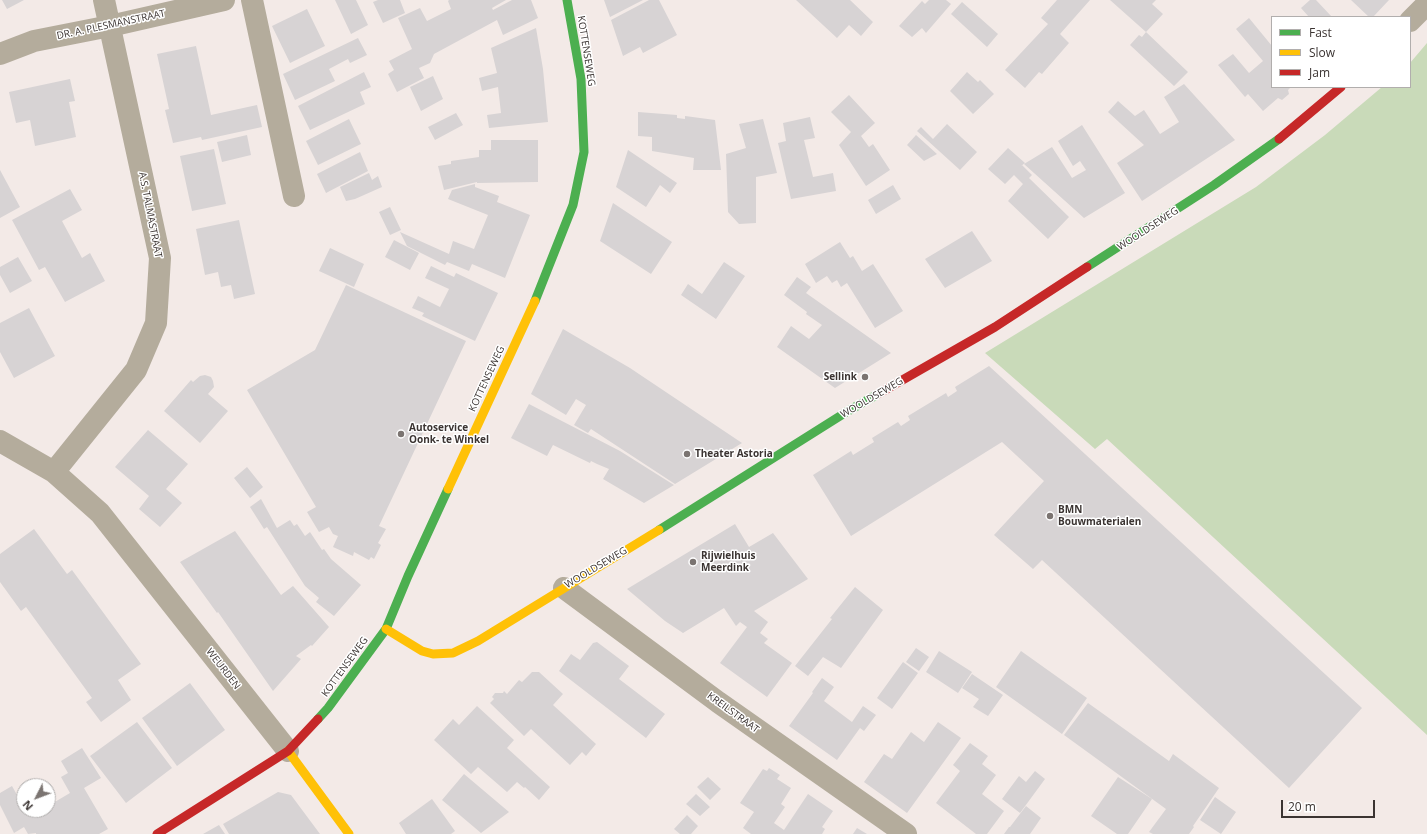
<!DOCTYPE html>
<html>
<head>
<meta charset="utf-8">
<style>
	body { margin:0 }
	#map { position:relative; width:1427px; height:834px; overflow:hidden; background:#f3eae7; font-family:"Open Sans",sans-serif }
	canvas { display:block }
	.legend { position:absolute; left:1271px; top:16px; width:140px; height:72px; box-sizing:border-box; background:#fff; border:1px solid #b1aead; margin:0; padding:5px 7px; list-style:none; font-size:12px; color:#3b3432 }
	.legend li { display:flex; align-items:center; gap:8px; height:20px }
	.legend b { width:20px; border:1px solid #b1aead }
	.north { position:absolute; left:16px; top:778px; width:40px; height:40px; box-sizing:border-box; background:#fff; border:1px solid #b1aead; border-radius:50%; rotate:228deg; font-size:11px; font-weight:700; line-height:16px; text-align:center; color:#3b3432 }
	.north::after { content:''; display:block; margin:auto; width:14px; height:18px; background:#7b7471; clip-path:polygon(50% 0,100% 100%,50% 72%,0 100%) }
	.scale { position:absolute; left:1281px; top:800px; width:94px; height:18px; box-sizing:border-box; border:2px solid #3b3432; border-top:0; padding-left:5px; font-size:12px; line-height:14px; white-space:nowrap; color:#3b3432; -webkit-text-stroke:3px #fff; paint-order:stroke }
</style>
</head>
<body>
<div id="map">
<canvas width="1427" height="834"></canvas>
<ul class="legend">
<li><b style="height:5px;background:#4caf50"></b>Fast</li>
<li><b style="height:5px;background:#ffc107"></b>Slow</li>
<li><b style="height:5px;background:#c62828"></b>Jam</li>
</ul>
<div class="north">N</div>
<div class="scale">20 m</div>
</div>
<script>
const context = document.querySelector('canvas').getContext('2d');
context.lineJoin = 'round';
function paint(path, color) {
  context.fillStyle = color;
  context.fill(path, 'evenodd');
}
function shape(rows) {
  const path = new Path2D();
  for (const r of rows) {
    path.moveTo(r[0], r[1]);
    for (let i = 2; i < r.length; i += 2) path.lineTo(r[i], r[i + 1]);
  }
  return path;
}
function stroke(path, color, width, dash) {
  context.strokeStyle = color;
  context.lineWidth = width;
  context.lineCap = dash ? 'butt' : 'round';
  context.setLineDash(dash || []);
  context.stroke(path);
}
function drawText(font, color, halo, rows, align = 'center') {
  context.font = font + ' "Open Sans",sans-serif';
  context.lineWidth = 3;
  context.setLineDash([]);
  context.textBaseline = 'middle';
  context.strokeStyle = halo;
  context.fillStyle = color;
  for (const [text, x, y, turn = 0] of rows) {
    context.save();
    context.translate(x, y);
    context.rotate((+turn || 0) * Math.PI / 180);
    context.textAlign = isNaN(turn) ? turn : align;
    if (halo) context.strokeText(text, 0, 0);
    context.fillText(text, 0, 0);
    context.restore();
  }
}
paint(shape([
	[1427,43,1427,735,1107,439,1095,449,985,353,1256,187,1325,135,1382,87,1410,87,1410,63]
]), '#c9dab9');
paint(shape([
	[2,0,24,0,7,9],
	[335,0,356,0,368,25,351,34],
	[378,0,400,0,405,13,383,23,373,2],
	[449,0,506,0,492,8,493,10,512,0,531,0,538,18,503,35,497,20,434,54,430,63,419,68,424,78,397,92,388,74,394,70,389,61,412,49,398,18,420,8,427,21,451,9,448,1],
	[604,0,643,0,610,17],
	[649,0,659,0,677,35,643,53,640,47,623,56,611,20],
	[796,0,850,0,873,22,861,36,849,25,837,38],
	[929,0,946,0,951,4,926,33,922,28,912,37,899,26,922,1,925,4],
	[1057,0,1090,0,1060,34,1069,43,1042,74,1039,72,1025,88,1005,70,1048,24,1041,18],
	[1110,0,1156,0,1152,4,1163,14,1146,32,1188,72,1174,86,1130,45,1139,35,1142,37,1146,32],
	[1310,0,1316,0,1332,17,1309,17,1301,8],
	[1351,0,1389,0,1373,17,1369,17],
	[962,2,998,34,987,47,951,14],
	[307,9,325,46,290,63,272,26],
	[1249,18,1272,46,1272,87,1291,87,1288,90,1289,94,1282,100,1278,98,1263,111,1248,94,1245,97,1218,65,1233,54,1249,73,1263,61,1236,29],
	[536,28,543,69,548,122,489,128,487,115,501,113,498,87,482,91,479,78,497,73,491,48],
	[358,38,367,55,350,63,348,59,329,69,335,81,295,100,283,74],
	[196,46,211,115,257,105,262,127,202,140,201,137,173,143,165,110,169,109,157,54],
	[364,72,371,87,360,92,365,104,310,130,298,106],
	[967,72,978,82,980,80,994,94,973,114,950,91],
	[433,76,443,99,421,111,410,87],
	[70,79,75,101,69,102,76,137,35,146,30,120,16,123,9,92],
	[1184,84,1235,140,1142,201,1117,163,1144,145,1108,112,1118,101,1135,116,1144,110,1160,134,1179,122,1164,97],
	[849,95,875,123,861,136,869,147,873,144,890,170,866,186,839,145,851,132,831,112],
	[638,112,677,115,677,118,685,119,685,116,715,120,721,170,693,170,694,158,652,151,652,137,638,136],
	[456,113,463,125,435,140,428,127],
	[810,117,815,138,804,140,813,177,833,173,836,191,791,199,778,143,786,141,783,123],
	[349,119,361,144,318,165,306,141],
	[763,119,777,173,756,177,756,223,739,224,728,212,726,154,746,148,739,124],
	[947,124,977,152,960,170,917,131,921,127,933,139],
	[1082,125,1125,193,1084,218,1024,164,1052,147,1072,178,1086,170,1080,161,1073,166,1058,141],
	[247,135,251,155,222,162,217,142],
	[916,135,937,154,924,161,907,145],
	[491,140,538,140,538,182,477,183,477,182,444,190,438,166,451,164,451,161,479,157,479,150,491,150],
	[1008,148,1025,163,1021,166,1022,165,1032,175,1029,178,1069,217,1048,239,1008,201,1023,184,1014,175,1005,184,988,169],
	[214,149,226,204,192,211,180,156],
	[628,150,677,183,670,193,660,185,646,207,616,187],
	[360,152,368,171,326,193,317,174],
	[0,170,20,207,0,218],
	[369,173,372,180,378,176,382,187,355,199,346,201,340,187],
	[475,184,475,187,499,196,497,202,530,215,505,278,472,264,469,271,447,262,445,265,407,246,400,232,449,254,453,241,474,249,488,215,448,199,452,190],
	[893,185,901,199,876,214,868,200],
	[70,189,82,210,62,221,82,258,90,253,105,281,65,302,45,267,39,270,12,220],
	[613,203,672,242,651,274,600,241],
	[390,207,401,230,390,235,379,212],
	[239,220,255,294,234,299,231,285,221,287,218,272,205,275,196,229],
	[972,231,992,261,945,288,925,259],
	[394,240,419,253,410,270,385,257],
	[840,242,850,258,853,256,862,271,873,264,903,311,875,328,847,283,841,287,837,280,832,283,827,276,816,283,805,264],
	[330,248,364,264,354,287,319,271],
	[18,257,32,281,10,293,0,275,0,267],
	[724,262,745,276,716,319,681,295,688,284,702,294],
	[431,266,454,277,456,273,498,293,475,341,422,316,424,313,412,308,418,296,440,307,449,289,425,278],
	[797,277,811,287,806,293,891,353,835,388,777,347,791,326,809,339,822,325,806,314,807,312,784,295],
	[346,285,466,341,379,526,386,529,378,543,381,545,374,559,371,557,369,560,354,552,353,556,333,547,338,536,333,534,329,527,319,532,307,512,316,507,247,390,315,350],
	[29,308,55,356,14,378,0,352,0,323],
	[563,329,630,368,742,443,675,484,591,429,588,433,574,425,586,405,576,399,566,415,531,394],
	[989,366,1362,708,1289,788,1042,560,1033,569,994,535,1044,481,1002,442,851,536,813,475,851,451,853,455,874,442,872,438,898,422,901,426,910,420,908,416,946,393,948,397,957,391,955,387],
	[205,375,211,377,213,381,214,387,208,394,228,411,200,443,164,411,191,380,193,382,200,376],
	[529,404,620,451,674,485,644,503,603,479,609,469,597,464,591,461,590,463,553,445,547,456,511,438],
	[148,430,188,464,166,489,182,503,160,527,139,509,149,496,115,467],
	[247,467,263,487,250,498,234,478],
	[261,499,277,528,290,520,294,526,297,524,305,536,310,532,322,550,324,549,331,559,361,585,334,616,316,602,319,598,305,586,267,527,264,529,250,507],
	[735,524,749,547,773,533,808,579,754,611,768,622,760,633,768,639,764,643,792,663,767,697,720,663,747,627,740,622,736,626,724,608,683,633,665,621,627,589],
	[34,529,67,574,72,570,141,664,118,680,131,700,101,722,86,702,92,698,26,607,21,611,0,582,0,554],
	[235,531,281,595,293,586,329,627,312,646,311,645,296,656,301,659,273,691,218,612,217,613,180,562],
	[855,587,883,610,841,668,823,657,808,676,795,666,832,619,830,618],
	[597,642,629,666,619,679,665,714,646,738,559,671,571,654,580,660,593,643],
	[916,648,929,657,919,671,906,662],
	[939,651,972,672,958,693,926,672],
	[1021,651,1087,698,1062,734,996,687],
	[903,662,918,673,892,709,877,698],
	[532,672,539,672,563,694,553,705,596,744,586,756,582,752,570,765,531,729,524,736,490,703,494,699,492,697,495,693,503,693,504,691,507,694,519,680,522,682],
	[972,674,1003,695,988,716,973,707,979,699,962,688],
	[822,678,834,687,824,701,852,722,863,706,876,715,864,731,860,728,837,760,789,726,813,693,812,692],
	[190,683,225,730,177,766,142,718],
	[1088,703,1169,761,1173,754,1219,788,1193,826,1194,827,1189,834,1153,834,1149,832,1166,809,1064,735],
	[477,706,514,740,507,748,550,787,539,800,525,787,524,788,517,782,507,792,478,767,471,774,434,740,453,719,459,725],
	[137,722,172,768,126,803,90,756],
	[938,722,961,738,907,813,864,782,884,754,892,759,911,732,924,742],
	[970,743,988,756,982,764,996,775,982,794,1004,811,987,834,976,834,936,803,960,771,953,765],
	[82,748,101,778,84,788,108,829,99,834,36,834,36,833,28,834,24,827,14,833,0,805,0,793,12,786,21,802,24,801,24,810,36,810,37,812,41,810,48,810,48,806,70,793,61,777,68,773,61,761],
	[769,768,780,775,777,779,791,788,781,804,785,807,774,823,784,830,808,794,833,811,822,827,825,829,822,834,751,834,743,828,754,812,740,803,763,769,767,771],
	[1035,771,1045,779,1020,813,1002,799,1019,776,1026,782],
	[464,774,509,812,481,833,442,800],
	[708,777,721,789,710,800,697,787],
	[1118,777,1152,799,1128,834,1117,834,1091,816],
	[278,792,291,795,320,834,229,834,223,824],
	[696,794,710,807,700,816,686,804],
	[1215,797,1236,812,1221,834,1200,820],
	[432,799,455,831,451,834,406,834,399,823],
	[1026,806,1041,818,1030,834,1004,834,1009,827,1010,827],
	[687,815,698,826,691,834,680,834,674,829],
	[219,825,225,834,203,834],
	[857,828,867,834,853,834]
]), '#d7d3d4');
stroke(shape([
	[252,0,294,196],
	[1410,21,1427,4],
	[0,54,34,41,110,26,224,0],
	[0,441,54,472,100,513,288,751],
	[54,472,136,370,156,323,160,258,104,0],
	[564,588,718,702,906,834]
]), '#b4ac9c', 22);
stroke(shape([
	[1087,267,1214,185,1279,139],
	[535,301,573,205,584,152,581,79,567,0],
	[659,530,848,411,878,394],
	[318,719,328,708,386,629,408,576,448,489]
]), '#4caf50', 9);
stroke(shape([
	[448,489,535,301],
	[386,629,422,651,433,654,453,653,478,641,659,530],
	[288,751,349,834]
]), '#ffc107', 9);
stroke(shape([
	[1279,139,1341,87],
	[878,394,995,327,1087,267],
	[157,834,288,751,318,719]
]), '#c62828', 9);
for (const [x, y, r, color] of [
	[865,377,4,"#7b7471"],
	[401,434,4,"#7b7471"],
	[687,454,4,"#7b7471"],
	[1050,516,4,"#7b7471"],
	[693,562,4,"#7b7471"]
]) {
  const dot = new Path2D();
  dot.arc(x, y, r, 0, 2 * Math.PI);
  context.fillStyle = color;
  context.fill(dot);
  stroke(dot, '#fff', 1.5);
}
drawText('10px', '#3b3432', '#fff', [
	["DR. A. PLESMANSTRAAT",111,25,-12],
	["KOTTENSEWEG",586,51,81],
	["A.S. TALMASTRAAT",150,215,79],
	["WOOLDSEWEG",1148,229,-33],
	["KOTTENSEWEG",487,379,-65],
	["WOOLDSEWEG",872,398,-30],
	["WOOLDSEWEG",596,568,-31],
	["KOTTENSEWEG",345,667,-54],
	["WEURDEN",223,669,52],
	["KREILSTRAAT",733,713,36]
]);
drawText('bold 10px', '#3b3432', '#fff', [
	["Sellink",857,377,"right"],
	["Autoservice",409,428],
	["Oonk- te Winkel",409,440],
	["Theater Astoria",695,454],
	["BMN",1058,510],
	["Bouwmaterialen",1058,522],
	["Rijwielhuis",701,556],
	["Meerdink",701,568]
], 'left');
</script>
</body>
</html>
